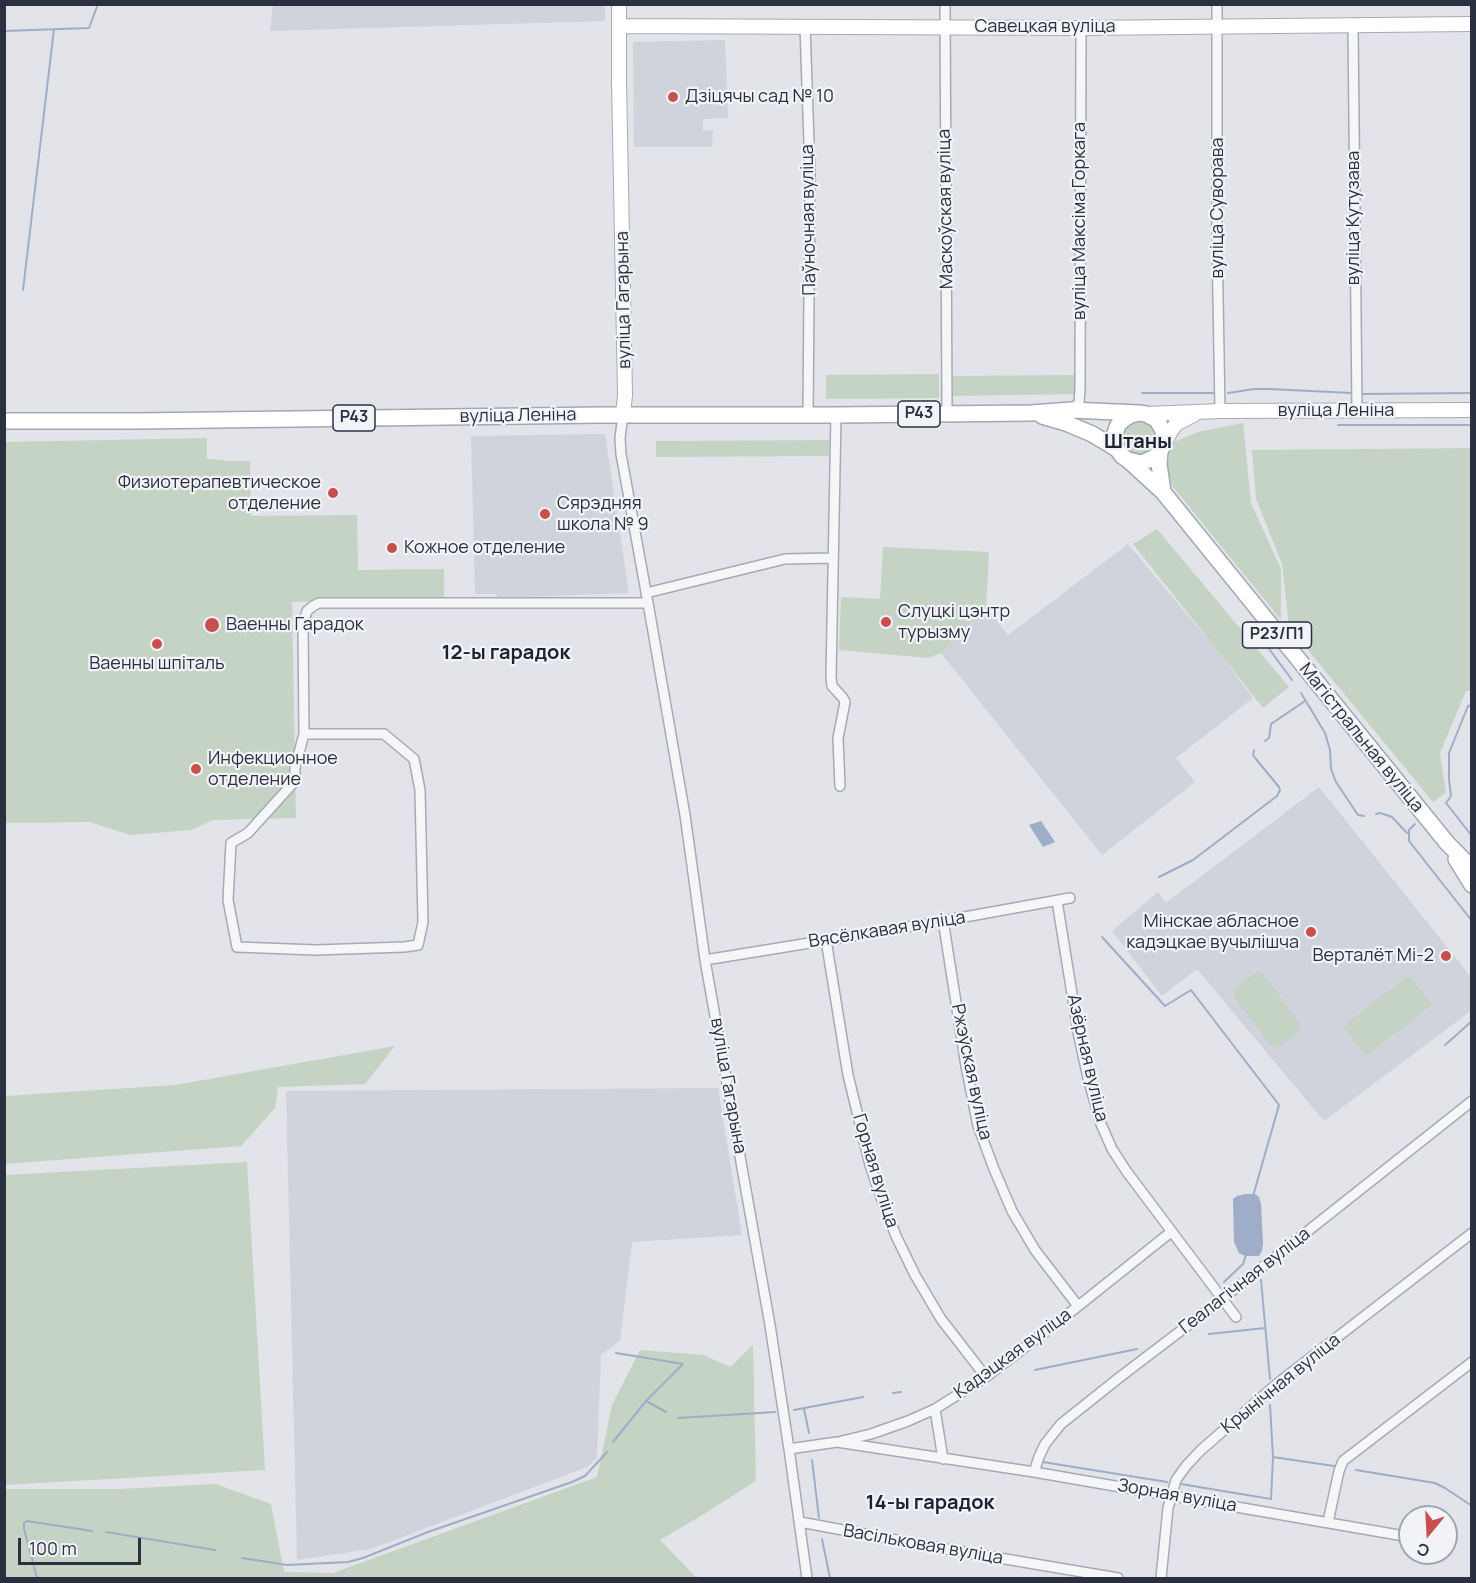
<!DOCTYPE html>
<html>
<head>
<meta charset="utf-8">
<style>
	body { margin:0 }
	#map { position:relative; width:1476px; height:1583px; overflow:hidden; background:#e2e4ea; font-family:Manrope,sans-serif }
	canvas { display:block }
	.frame { position:absolute; inset:0; border:6px solid #2b3041; pointer-events:none }
	.north { position:absolute; left:1398px; top:1505px; width:60px; height:60px; box-sizing:border-box; background:#f2f3f7; border:2px solid #a2a5ae; border-radius:50%; rotate:198deg; font-size:16px; font-weight:700; line-height:24px; text-align:center; color:#2b3041 }
	.north::after { content:''; display:block; margin:auto; width:21px; height:27px; background:#c94e4e; clip-path:polygon(50% 0,100% 100%,50% 72%,0 100%) }
	.scale { position:absolute; left:18px; top:1538px; width:123px; height:27px; box-sizing:border-box; border:3px solid #2b3041; border-top:0; padding-left:8px; font-size:18px; line-height:21px; white-space:nowrap; color:#2b3041; -webkit-text-stroke:4px #f2f3f7; paint-order:stroke }
</style>
</head>
<body>
<div id="map">
<canvas width="1476" height="1583"></canvas>
<div class="frame"></div>
<div class="north">С</div>
<div class="scale">100 m</div>
</div>
<script>
const context = document.querySelector('canvas').getContext('2d');
context.lineJoin = 'round';
function paint(path, color) {
  context.fillStyle = color;
  context.fill(path, 'evenodd');
}
function shape(rows) {
  const path = new Path2D();
  for (const r of rows) {
    path.moveTo(r[0], r[1]);
    for (let i = 2; i < r.length; i += 2) path.lineTo(r[i], r[i + 1]);
  }
  return path;
}
function stroke(path, color, width, dash) {
  context.strokeStyle = color;
  context.lineWidth = width;
  context.lineCap = dash ? 'butt' : 'round';
  context.setLineDash(dash || []);
  context.stroke(path);
}
function drawText(font, color, halo, rows, align = 'center') {
  context.font = font + ' Manrope,sans-serif';
  context.lineWidth = 4.5;
  context.setLineDash([]);
  context.textBaseline = 'middle';
  context.strokeStyle = halo;
  context.fillStyle = color;
  for (const [text, x, y, turn = 0] of rows) {
    context.save();
    context.translate(x, y);
    context.rotate((+turn || 0) * Math.PI / 180);
    context.textAlign = isNaN(turn) ? turn : align;
    if (halo) context.strokeText(text, 0, 0);
    context.fillText(text, 0, 0);
    context.restore();
  }
}
paint(shape([
	[273,5,605,5,605,21,270,31],
	[725,40,728,118,703,119,703,131,713,130,712,147,634,147,633,42],
	[605,434,629,593,497,598,496,594,475,594,471,436],
	[1128,544,1217,650,1253,698,1176,758,1195,782,1102,855,941,653,986,607,1008,635],
	[1319,787,1471,977,1471,1011,1324,1121,1197,969,1162,996,1112,931,1158,892,1166,903],
	[718,1088,742,1235,632,1242,620,1341,601,1355,597,1458,587,1467,371,1549,297,1560,286,1091]
]), '#d0d3dc');
paint(shape([
	[939,374,939,398,826,399,826,375],
	[1076,375,1076,394,951,396,951,376],
	[1132,420,1145,421,1150,424,1154,429,1156,441,1155,446,1146,455,1135,456,1125,451,1120,434],
	[1243,423,1251,503,1281,569,1281,620,1165,477,1172,443,1198,432],
	[207,438,207,459,225,460,226,461,250,461,251,516,357,515,358,570,444,569,444,599,292,602,296,818,213,820,191,830,131,835,89,822,5,823,4,442],
	[829,440,829,456,656,457,656,441],
	[1471,448,1471,691,1466,691,1440,753,1446,793,1433,802,1289,627,1282,564,1256,499,1252,450],
	[1157,529,1289,687,1263,708,1133,544],
	[883,547,989,552,986,607,941,653,928,658,839,650,841,597,880,599],
	[1258,972,1263,974,1299,1022,1300,1028,1298,1032,1277,1048,1270,1045,1234,997,1236,988,1255,973],
	[1409,975,1432,1005,1366,1056,1343,1026],
	[395,1046,365,1084,278,1087,275,1108,241,1146,5,1164,5,1096,175,1085],
	[247,1162,265,1470,5,1485,5,1175],
	[753,1345,756,1481,696,1519,660,1540,695,1576,703,1578,5,1578,5,1489,119,1489,216,1484,271,1504,284,1572,333,1573,597,1477,612,1405,640,1350,704,1355,730,1367]
]), '#c5d3c4');
paint(shape([
	[1041,821,1055,842,1043,847,1029,825],
	[1245,1194,1255,1194,1259,1197,1261,1204,1263,1243,1262,1251,1259,1256,1245,1256,1239,1253,1234,1242,1233,1199,1237,1196]
]), '#9fadc8');
stroke(shape([
	[4,31,89,28,98,4],
	[23,290,54,29],
	[1142,393,1217,393],
	[1228,393,1254,389,1269,389,1352,393],
	[1362,394,1472,393],
	[1338,425,1472,425],
	[1267,646,1292,680],
	[1301,693,1325,733,1330,750,1331,769,1336,782,1358,815,1364,816],
	[1472,705,1468,706,1449,753,1449,779,1451,796,1446,803,1472,836],
	[1265,741,1269,738,1271,724,1305,701],
	[1376,814,1380,813,1392,817,1407,833],
	[1415,824,1409,830,1409,841,1472,921],
	[1159,877,1193,860,1277,796,1280,790,1279,787,1256,759,1253,755,1254,750],
	[1102,937,1165,1006,1191,990,1279,1105,1253,1196],
	[1445,1045,1472,1021],
	[1261,1280,1270,1379],
	[1224,1282,1243,1264,1246,1255],
	[1209,1334,1265,1328],
	[616,1353,683,1364,646,1401,666,1412],
	[1035,1370,1137,1349],
	[893,1393,901,1392],
	[804,1409,809,1433],
	[794,1410,863,1397],
	[678,1418,775,1412],
	[613,1442,646,1401],
	[1273,1457,1334,1466],
	[812,1460,819,1518],
	[1043,1462,1167,1482],
	[1356,1470,1435,1483,1445,1488,1472,1506],
	[1181,1484,1271,1499,1273,1457,1270,1405],
	[106,1532,215,1550],
	[822,1539,830,1578],
	[242,1558,287,1565,348,1562,363,1558,428,1532,572,1482,585,1476,607,1452],
	[37,1578,24,1529,24,1523,27,1521,92,1531]
]), '#9fadc8', 2);
const street = shape([
	[945,4,947,413],
	[1217,4,1217,238,1220,411],
	[1353,25,1357,411],
	[805,26,810,172,808,415],
	[1070,411,1079,403,1080,389,1081,28],
	[623,415,620,438,621,454,648,603,685,815,705,960,770,1325,789,1449,807,1578],
	[836,415,831,677,832,686,843,698,845,702,838,738,840,786],
	[646,593,785,559,833,558],
	[304,734,384,734,414,759,420,790,423,922,418,945,404,947,316,950,237,947,228,900,231,843,248,833,295,781,295,768,304,734,303,624,307,611,313,606,319,603,648,603],
	[1057,901,1079,1037,1088,1078,1101,1124,1112,1149,1127,1172,1236,1317],
	[943,920,966,1066,978,1126,994,1169,1012,1211,1035,1250,1078,1306],
	[826,940,848,1075,870,1165,882,1200,896,1236,915,1275,941,1319,986,1377],
	[705,960,920,925,1070,898],
	[935,1409,943,1459],
	[842,1441,871,1434,908,1421,935,1409,986,1377,1062,1319,1171,1232],
	[789,1449,837,1442,1034,1472,1410,1537],
	[1034,1472,1039,1457,1045,1444,1061,1424,1120,1377,1212,1307,1472,1101],
	[800,1522,934,1547,1118,1578],
	[1328,1522,1339,1471,1343,1461,1472,1362],
	[1446,1543,1449,1543],
	[1161,1578,1168,1508,1176,1480,1186,1466,1201,1450,1278,1383,1472,1233]
]);
const secondary = shape([
	[619,4,619,81,625,395,623,415],
	[619,26,1081,28,1472,24],
	[1146,414,1220,411,1472,410],
	[1164,444,1171,431,1176,424,1195,414]
]);
const primary = shape([
	[1042,416,1066,423,1092,434,1117,449],
	[4,421,138,421,602,415,836,415,1031,413,1071,410,1139,413,1146,414,1157,420,1163,431,1164,437,1162,448,1155,457,1142,463,1128,460,1122,456,1117,449,1115,441,1115,433,1118,425,1124,419,1131,415,1139,413],
	[1160,452,1159,464,1163,492],
	[1128,460,1163,492,1447,843,1472,868],
	[1456,859,1472,885]
]);
stroke(street, '#a7aab4', 12);
stroke(secondary, '#a7aab4', 16);
stroke(primary, '#a2a7b5', 18);
stroke(street, '#f5f6f8', 9);
stroke(secondary, '#fff', 14);
stroke(primary, '#fff', 15);
for (const [x, y, r, color] of [
	[673,97,6,"#c94e4e"],
	[333,493,6,"#c94e4e"],
	[545,514,6,"#c94e4e"],
	[392,548,6,"#c94e4e"],
	[886,622,6,"#c94e4e"],
	[212,625,8,"#c94e4e"],
	[157,644,6,"#c94e4e"],
	[196,769,6,"#c94e4e"],
	[1311,932,6,"#c94e4e"],
	[1446,956,6,"#c94e4e"]
]) {
  const dot = new Path2D();
  dot.arc(x, y, r, 0, 2 * Math.PI);
  context.fillStyle = color;
  context.fill(dot);
  stroke(dot, '#f2f3f7', 2);
}
for (const [x, y, w] of [
	[919,414,42],
	[354,418,42],
	[1277,635,69]
]) {
  const box = new Path2D();
  box.roundRect(x - w / 2, y - 13, w, 26, 4.5);
  context.fillStyle = '#f2f3f7';
  context.fill(box);
  stroke(box, '#2b3041', 1.5);
}
drawText('bold 16px', '#2b3041', null, [
	["Р43",919,414],
	["Р43",354,418],
	["Р23/П1",1277,635]
]);
drawText('18px', '#2b3041', '#f2f3f7', [
	["Савецкая вуліца",1045,27],
	["вуліца Суворава",1218,208,-90],
	["Маскоўская вуліца",946,209,-91],
	["вуліца Кутузава",1354,218,-90],
	["Паўночная вуліца",809,220,-91],
	["вуліца Максіма Горкага",1080,221,-90],
	["вуліца Гагарына",624,300,-91],
	["вуліца Леніна",1336,411],
	["вуліца Леніна",518,416,-1],
	["Магістральная вуліца",1361,738,51],
	["Вясёлкавая вуліца",887,930,-9],
	["Азёрная вуліца",1087,1058,77],
	["Ржэўская вуліца",971,1072,78],
	["вуліца Гагарына",728,1086,80],
	["Горная вуліца",875,1171,73],
	["Геалагічная вуліца",1245,1281,-38],
	["Кадэцкая вуліца",1013,1354,-36],
	["Крынічная вуліца",1281,1384,-39],
	["Зорная вуліца",1177,1496,10],
	["Васільковая вуліца",923,1545,10]
]);
drawText('18px', '#2b3041', '#f2f3f7', [
	["Дзіцячы сад № 10",685,97],
	["Физиотерапевтическое",321,483,"right"],
	["отделение",321,504,"right"],
	["Сярэдняя",557,504],
	["школа № 9",557,525],
	["Кожное отделение",404,548],
	["Слуцкі цэнтр",898,612],
	["турызму",898,633],
	["Ваенны Гарадок",226,625],
	["Ваенны шпіталь",157,664,"center"],
	["Инфекционное",208,759],
	["отделение",208,780],
	["Мінскае абласное",1299,922,"right"],
	["кадэцкае вучылішча",1299,943,"right"],
	["Верталёт Мі-2",1434,956,"right"]
], 'left');
drawText('bold 20px', '#1d2132', '#f2f3f7', [
	["Штаны",1138,442],
	["12-ы гарадок",506,653],
	["14-ы гарадок",930,1503]
]);
</script>
</body>
</html>
